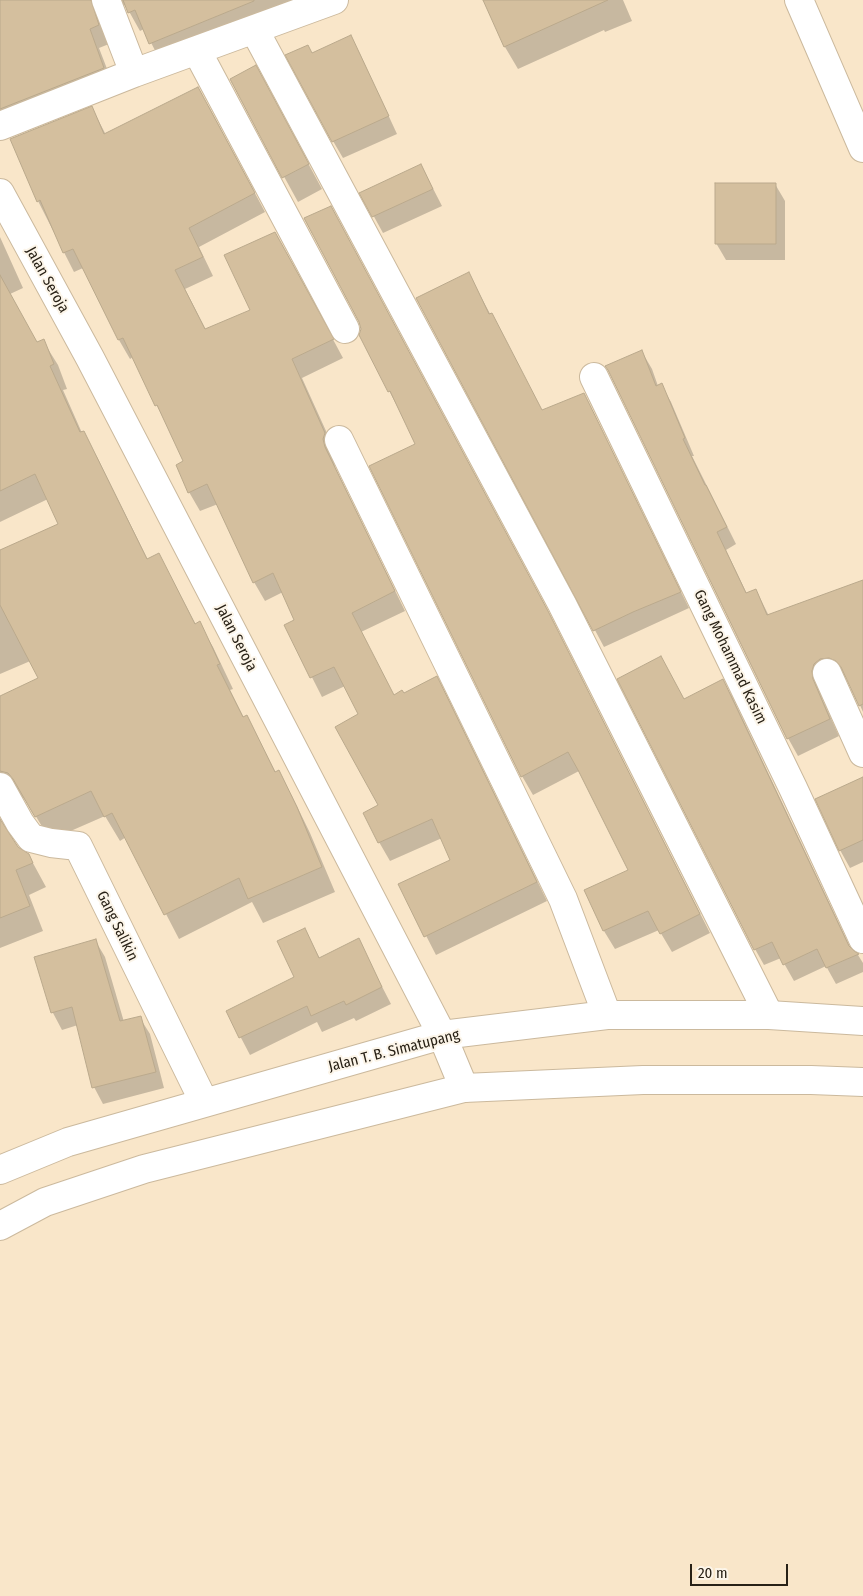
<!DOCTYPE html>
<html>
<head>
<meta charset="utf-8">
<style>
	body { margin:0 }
	#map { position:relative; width:863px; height:1596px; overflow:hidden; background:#f9e6c9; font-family:"Fira Sans Condensed",sans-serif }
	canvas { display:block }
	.scale { position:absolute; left:690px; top:1564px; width:98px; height:22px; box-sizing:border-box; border:2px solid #282116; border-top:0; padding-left:6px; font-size:15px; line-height:18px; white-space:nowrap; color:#282116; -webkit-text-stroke:4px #fcf5e9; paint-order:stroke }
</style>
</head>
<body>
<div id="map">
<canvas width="863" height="1596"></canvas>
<div class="scale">20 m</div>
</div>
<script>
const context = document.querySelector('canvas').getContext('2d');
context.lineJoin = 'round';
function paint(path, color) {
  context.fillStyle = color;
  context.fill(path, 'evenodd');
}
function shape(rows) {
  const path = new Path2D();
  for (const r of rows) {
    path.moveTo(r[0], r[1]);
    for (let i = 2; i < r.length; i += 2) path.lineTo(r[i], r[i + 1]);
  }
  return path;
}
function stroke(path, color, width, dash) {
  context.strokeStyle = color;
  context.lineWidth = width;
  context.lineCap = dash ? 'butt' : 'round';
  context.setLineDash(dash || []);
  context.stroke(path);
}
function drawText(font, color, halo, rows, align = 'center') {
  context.font = font + ' "Fira Sans Condensed",sans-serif';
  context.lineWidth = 4;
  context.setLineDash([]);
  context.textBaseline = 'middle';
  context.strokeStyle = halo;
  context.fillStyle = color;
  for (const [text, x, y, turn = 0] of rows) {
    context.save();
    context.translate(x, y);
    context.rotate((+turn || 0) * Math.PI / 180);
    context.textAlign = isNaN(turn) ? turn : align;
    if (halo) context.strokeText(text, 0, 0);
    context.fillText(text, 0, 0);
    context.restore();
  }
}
paint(shape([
	[0,0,293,0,230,24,161,62,144,29,140,31,126,6,119,3,109,44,99,48,114,87,0,112],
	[484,0,623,0,632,21,605,32,604,30,518,69,505,47],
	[350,37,360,54,397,134,343,158,333,141,312,54],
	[231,80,269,91,322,189,298,202],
	[209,107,265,212,199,247,213,276,185,289,206,330,252,310,286,252,343,358,302,378,336,453,334,459,335,467,405,611,361,632,394,696,404,695,436,678,447,696,547,901,436,955,400,885,452,861,442,838,390,861,379,842,379,806,360,715,345,686,322,697,286,626,296,621,283,592,265,601,254,582,218,504,200,511,189,492,177,465,185,462,133,357,130,359,119,340,83,268,74,272,38,201,92,108,106,135],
	[421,165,442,206,383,233,361,193],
	[775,184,785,201,785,260,726,260,716,243],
	[341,226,558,632,710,933,672,952,659,930,615,949,604,931,586,890,630,871,579,771,533,795,522,776,417,445,360,334,362,329],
	[0,237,23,288,10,294,37,344,43,341,58,365,67,389,63,390,82,433,97,457,148,560,159,555,196,625,199,623,213,647,233,689,230,690,244,718,247,716,276,773,278,772,292,796,310,833,335,892,263,923,252,902,179,939,126,837,120,841,105,816,50,840,28,803,23,798,15,796,0,804,0,697,133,635,126,620,0,674,0,551,60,525,48,499,0,522],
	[469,274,542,412,584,395,689,608,604,647,417,298],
	[642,352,652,369,658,386,661,385,671,402,694,456,692,456,736,544,726,550,747,594,756,590,769,616,863,581,863,712,848,678,840,675,821,690,822,698,839,736,798,756,788,738],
	[722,680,732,696,852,951,858,955,863,963,863,972,836,984,826,966,794,981,781,958,764,965,755,949,684,700],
	[863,778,863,862,850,868,840,850],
	[0,821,18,848,28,854,46,887,29,895,43,931,0,948],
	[305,929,320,959,358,940,391,1004,356,1021,354,1018,322,1032,317,1022,250,1055,227,1011,295,977],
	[95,940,105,957,124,1022,140,1018,150,1034,164,1088,103,1104,94,1087,78,1025,62,1030,53,1013,36,958]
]), '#0003');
const building = shape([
	[0,0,91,0,99,25,90,29,104,68,0,109,0,0],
	[123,0,254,0,254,1,149,44,135,10,128,13,123,0],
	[483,0,608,0,504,47,483,0],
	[351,35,389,116,332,142,285,55,308,45,312,53,351,35],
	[256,65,309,164,282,178,230,79,256,65],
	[198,87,255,193,189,228,203,257,175,270,205,329,250,310,224,255,275,232,334,339,292,359,325,433,323,439,325,447,395,591,352,613,394,695,402,690,404,693,437,676,537,882,424,937,398,884,450,860,432,819,378,843,363,813,378,805,335,727,358,714,334,667,310,678,284,625,294,620,273,573,253,583,207,484,188,493,176,465,183,461,157,405,155,406,123,338,118,340,73,249,63,253,40,200,37,202,10,139,92,106,104,134,198,87],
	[421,164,433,189,372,217,359,193,421,164],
	[715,183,776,183,776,244,715,244,715,183],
	[331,206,548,611,700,914,660,934,648,911,603,931,584,890,628,870,578,770,568,752,521,777,369,466,415,444,390,391,388,392,359,335,361,329,359,322,304,218,331,206],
	[469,272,489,314,492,313,542,410,584,393,681,592,633,612,593,631,416,298,469,272],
	[0,275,37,342,44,339,54,364,50,366,80,432,84,431,147,559,159,553,195,624,200,621,220,664,217,665,243,717,247,715,275,772,279,770,297,807,322,867,248,899,239,878,164,915,112,813,104,817,91,791,35,817,13,779,8,773,0,771,0,696,38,678,0,605,0,550,58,524,35,474,0,491,0,275],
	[642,350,656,386,662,383,685,438,683,439,705,485,706,485,727,527,717,532,746,593,756,589,767,615,863,580,863,704,859,706,841,667,836,661,829,658,820,659,814,664,812,671,813,679,830,719,787,739,608,370,605,366,642,350],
	[661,656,684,699,723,679,849,946,854,951,859,954,826,968,817,949,783,965,772,942,754,950,617,679,661,656],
	[863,777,863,840,839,851,815,799,863,777],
	[0,819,18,847,29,854,33,863,16,870,30,906,0,918,0,819],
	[305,928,319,958,359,938,382,987,346,1005,344,1001,311,1016,307,1006,239,1038,226,1011,294,977,277,941,305,928],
	[96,939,120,1021,141,1016,156,1072,92,1088,72,1007,51,1013,34,957,96,939]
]);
paint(building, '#d4bf9e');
stroke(building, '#baa98c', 1);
const minor = shape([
	[106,0,134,73],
	[799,0,863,148],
	[254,29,562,604,769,1015],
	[197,51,345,329],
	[0,126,134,73,334,0],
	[0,193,90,358,442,1035,464,1088],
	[594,377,793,788,863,939],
	[339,440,563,899,607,1015],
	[827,673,863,753],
	[0,787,20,823,31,838,51,843,78,846,204,1102]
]);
const major = shape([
	[0,1170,68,1142,442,1035,607,1015,769,1015,863,1021],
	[0,1226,45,1202,144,1169,464,1088,643,1080,811,1080,863,1082]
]);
stroke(minor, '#cbb99d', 30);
stroke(major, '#cbb99d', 30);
stroke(minor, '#fff', 28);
stroke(major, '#fff', 28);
drawText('15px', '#282116', '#fcf5e9', [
	["Jalan Seroja",47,280,61],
	["Jalan Seroja",236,638,63],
	["Gang Mohammad Kasim",730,657,64],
	["Gang Salikin",117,926,64],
	["Jalan T. B. Simatupang",394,1051,-14]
]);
</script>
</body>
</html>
